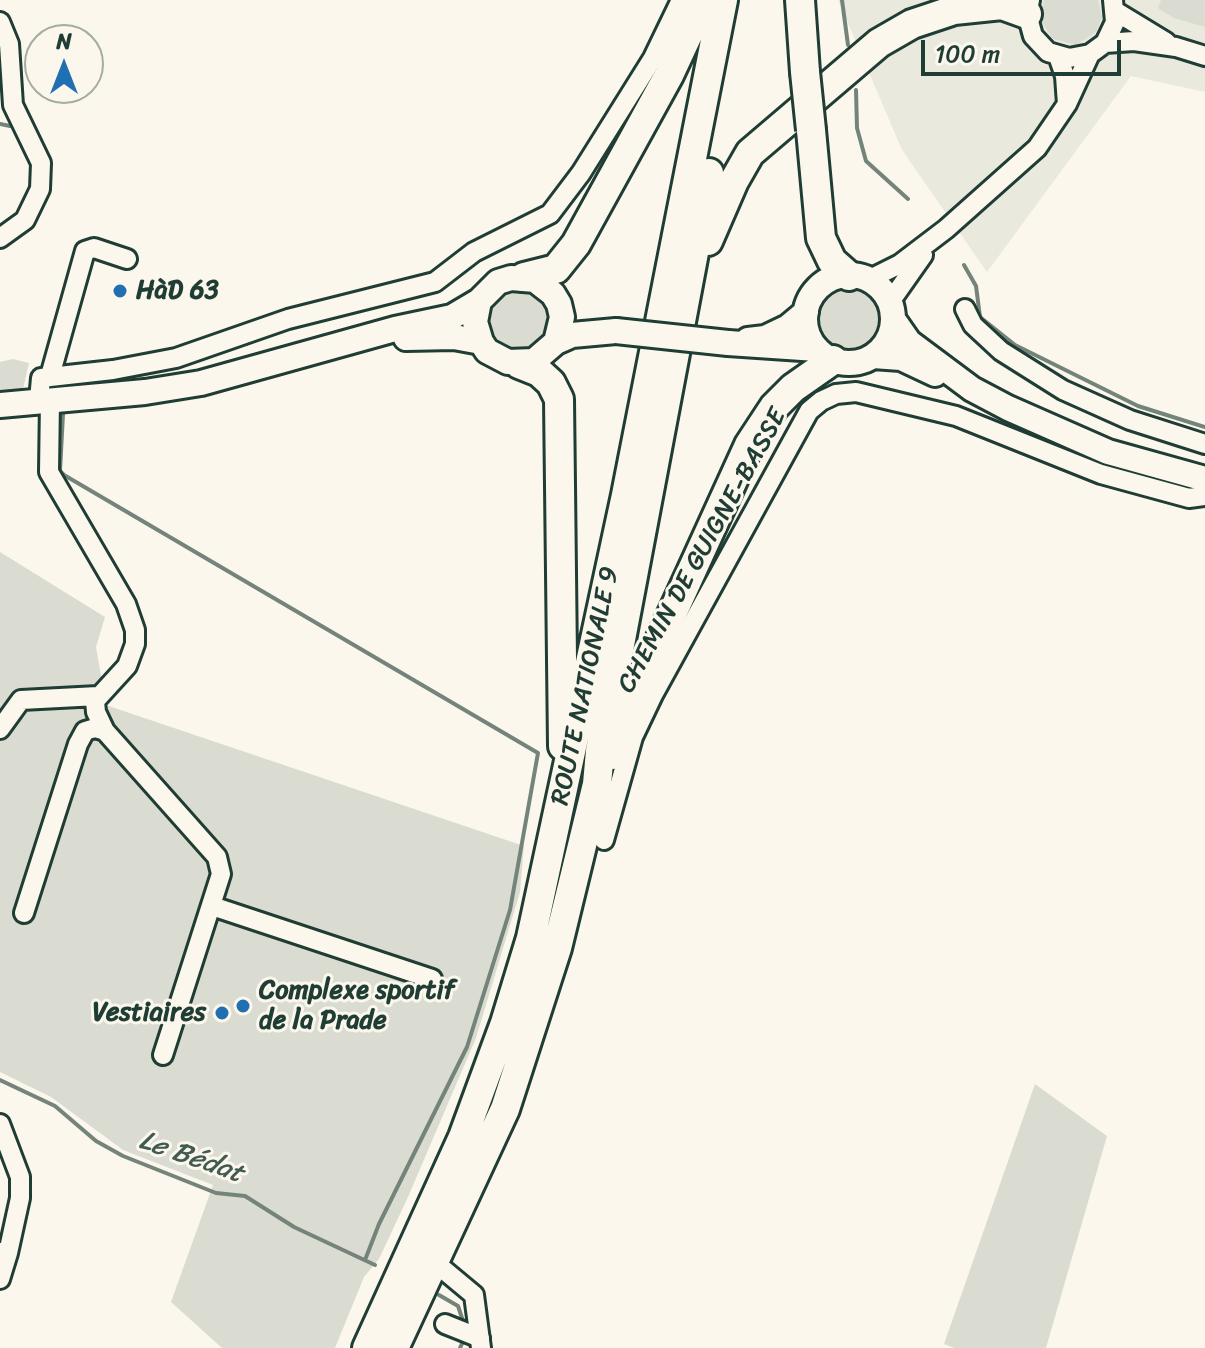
<!DOCTYPE html>
<html>
<head>
<meta charset="utf-8">
<style>
	body { margin:0 }
	#map { position:relative; width:1205px; height:1348px; overflow:hidden; background:#fbf7ec; font-family:Sriracha,sans-serif }
	canvas { display:block }
	.north { position:absolute; left:24px; top:24px; width:80px; height:80px; box-sizing:border-box; background:#fbf7ec; border:2px solid #a3ada2; border-radius:50%; rotate:0deg; font-size:22px; font-weight:700; line-height:32px; text-align:center; color:#1f3d34 }
	.north::after { content:''; display:block; margin:auto; width:28px; height:36px; background:#1f6fb2; clip-path:polygon(50% 0,100% 100%,50% 72%,0 100%) }
	.scale { position:absolute; left:921px; top:40px; width:200px; height:36px; box-sizing:border-box; border:4px solid #1f3d34; border-top:0; padding-left:10px; font-size:24px; line-height:28px; white-space:nowrap; color:#1f3d34; -webkit-text-stroke:6px #fbf7ec; paint-order:stroke }
</style>
</head>
<body>
<div id="map">
<canvas width="1205" height="1348"></canvas>
<div class="north">N</div>
<div class="scale">100 m</div>
</div>
<script>
const context = document.querySelector('canvas').getContext('2d');
context.lineJoin = 'round';
function paint(path, color) {
  context.fillStyle = color;
  context.fill(path, 'evenodd');
}
function shape(rows) {
  const path = new Path2D();
  for (const r of rows) {
    if (r.length === 3) {
      path.moveTo(r[0] + r[2], r[1]);
      path.arc(r[0], r[1], r[2], 0, 2 * Math.PI);
      continue;
    }
    path.moveTo(r[0], r[1]);
    for (let i = 2; i < r.length; i += 2) path.lineTo(r[i], r[i + 1]);
  }
  return path;
}
function stroke(path, color, width, dash) {
  context.strokeStyle = color;
  context.lineWidth = width;
  context.lineCap = dash ? 'butt' : 'round';
  context.setLineDash(dash || []);
  context.stroke(path);
}
function drawText(font, color, halo, rows, align = 'center') {
  context.font = font + ' Sriracha,sans-serif';
  context.lineWidth = 6;
  context.setLineDash([]);
  context.textBaseline = 'middle';
  context.strokeStyle = halo;
  context.fillStyle = color;
  for (const [text, x, y, turn = 0] of rows) {
    context.save();
    context.translate(x, y);
    context.rotate((+turn || 0) * Math.PI / 180);
    context.textAlign = isNaN(turn) ? turn : align;
    if (halo) context.strokeText(text, 0, 0);
    context.fillText(text, 0, 0);
    context.restore();
  }
}
paint(shape([
	[838,0,1205,0,1205,92,1131,76,987,272,902,150]
]), '#eae9de');
paint(shape([
	[1044,0,1098,0,1102,17,1096,32,1076,45,1053,39,1040,19],
	[1161,0,1205,0,1205,27,1174,18,1158,8],
	[518,319,31],
	[849,320,32],
	[13,359,29,363,23,389,0,391,0,362],
	[0,552,105,617,96,647,102,681,85,698,524,846,520,892,476,1038,408,1197,379,1259,364,1277,335,1348,222,1348,171,1302,213,1185,123,1150,51,1097,0,1072],
	[1035,1084,1107,1136,1046,1348,954,1348,944,1344]
]), '#dbdcd1');
stroke(shape([
	[842,0,848,45],
	[856,90,857,128,866,161,908,199],
	[0,124,10,126],
	[964,265,976,286,980,317,1015,345,1138,406,1205,427],
	[63,414,60,471,64,475,538,753,510,910,467,1047,379,1224,365,1260],
	[0,1080,55,1106,96,1141,123,1156,216,1193,245,1196,294,1227,375,1265],
	[439,1295,458,1306,464,1324],
	[460,1348,465,1337]
]), '#74847b', 4);
const minor = shape([
	[1030,0,1027,14,1033,36,1048,52,1069,58,1090,54,1105,43,1115,22,1113,0],
	[1115,11,1166,42],
	[0,22,9,44,13,105,41,163,40,189,25,220,0,238],
	[1105,43,1134,41,1176,47,1205,56],
	[1058,56,1065,76,1067,104],
	[868,280,900,264,946,229,1037,148,1067,104,1090,54],
	[890,302,923,255],
	[965,309,973,325,1001,351,1063,390,1130,420,1205,444],
	[50,376,85,251,94,248,127,259],
	[39,400,41,378,113,370,176,358,288,319,435,282,474,252,550,214,581,173,653,58,681,0],
	[50,400,49,472,126,604,135,630,135,644,127,666,95,701,96,712,105,731],
	[0,729,21,700,98,696],
	[604,840,633,737,653,695,809,411,821,401,836,394,856,392,956,416,1101,474,1189,498,1205,496],
	[212,906,432,979],
	[24,913,78,744,85,731,95,728,105,731,217,857,221,874,163,1055],
	[0,1124,20,1177,20,1198,8,1253],
	[0,1252,8,1253,0,1279],
	[444,1270,474,1295,481,1348],
	[445,1324,480,1338]
]);
const major = shape([
	[849,319,44],
	[893,319,909,342,972,389,1008,408,1108,452,1205,479],
	[406,338,454,337,481,342],
	[748,340,765,338,788,327,806,312],
	[556,342,562,317,559,304,553,294,535,280,511,278,498,282,479,301,475,322,481,342,487,351,508,362,534,361,556,342,572,335,616,331],
	[728,343,817,349],
	[873,356,901,358,935,374],
	[0,405,145,392,201,383,395,329,452,317,479,301]
]);
const highway = shape([
	[800,0,805,72],
	[811,130,821,238,832,261,849,276],
	[708,241,734,181,750,153,879,43,912,24,954,10,1002,5,1027,14],
	[524,277,556,269,576,244,669,75,704,0],
	[519,364,539,372,551,383,559,399,563,746],
	[612,755,651,660,749,445,774,407,793,388,833,360],
	[367,1348,463,1137,505,1023,531,938,626,495,723,0],
	[394,1348,505,1109,557,948,597,784,600,751,709,173]
]);
stroke(minor, '#1f3d34', 24);
stroke(major, '#1f3d34', 30);
stroke(highway, '#1f3d34', 34);
stroke(minor, '#fbf7ec', 18);
stroke(major, '#fbf7ec', 24);
stroke(highway, '#fbf7ec', 28);
const majorBridge = shape([
	[616,331,728,343]
]);
const highwayBridge = shape([
	[805,72,811,130]
]);
stroke(majorBridge, '#1f3d34', 30, []);
stroke(highwayBridge, '#1f3d34', 34, []);
stroke(majorBridge, '#fbf7ec', 24);
stroke(highwayBridge, '#fbf7ec', 28);
for (const [x, y, r, color] of [
	[120,291,8,"#1f6fb2"],
	[243,1006,8,"#1f6fb2"],
	[222,1013,8,"#1f6fb2"]
]) {
  const dot = new Path2D();
  dot.arc(x, y, r, 0, 2 * Math.PI);
  context.fillStyle = color;
  context.fill(dot);
  stroke(dot, '#fbf7ec', 3);
}
drawText('bold 26px', '#1f3d34', '#fbf7ec', [
	["HàD 63",136,291],
	["Complexe sportif",259,991],
	["de la Prade",259,1021],
	["Vestiaires",206,1013,"right"]
], 'left');
drawText('26px', '#1f3d34', '#fbf7ec', [
	["CHEMIN DE GUIGNE-BASSE",703,551,-61],
	["ROUTE NATIONALE 9",586,686,-78]
]);
drawText('italic 28px', '#425b52', '#fbf7ec', [
	["Le Bédat",191,1158,19]
]);
</script>
</body>
</html>
